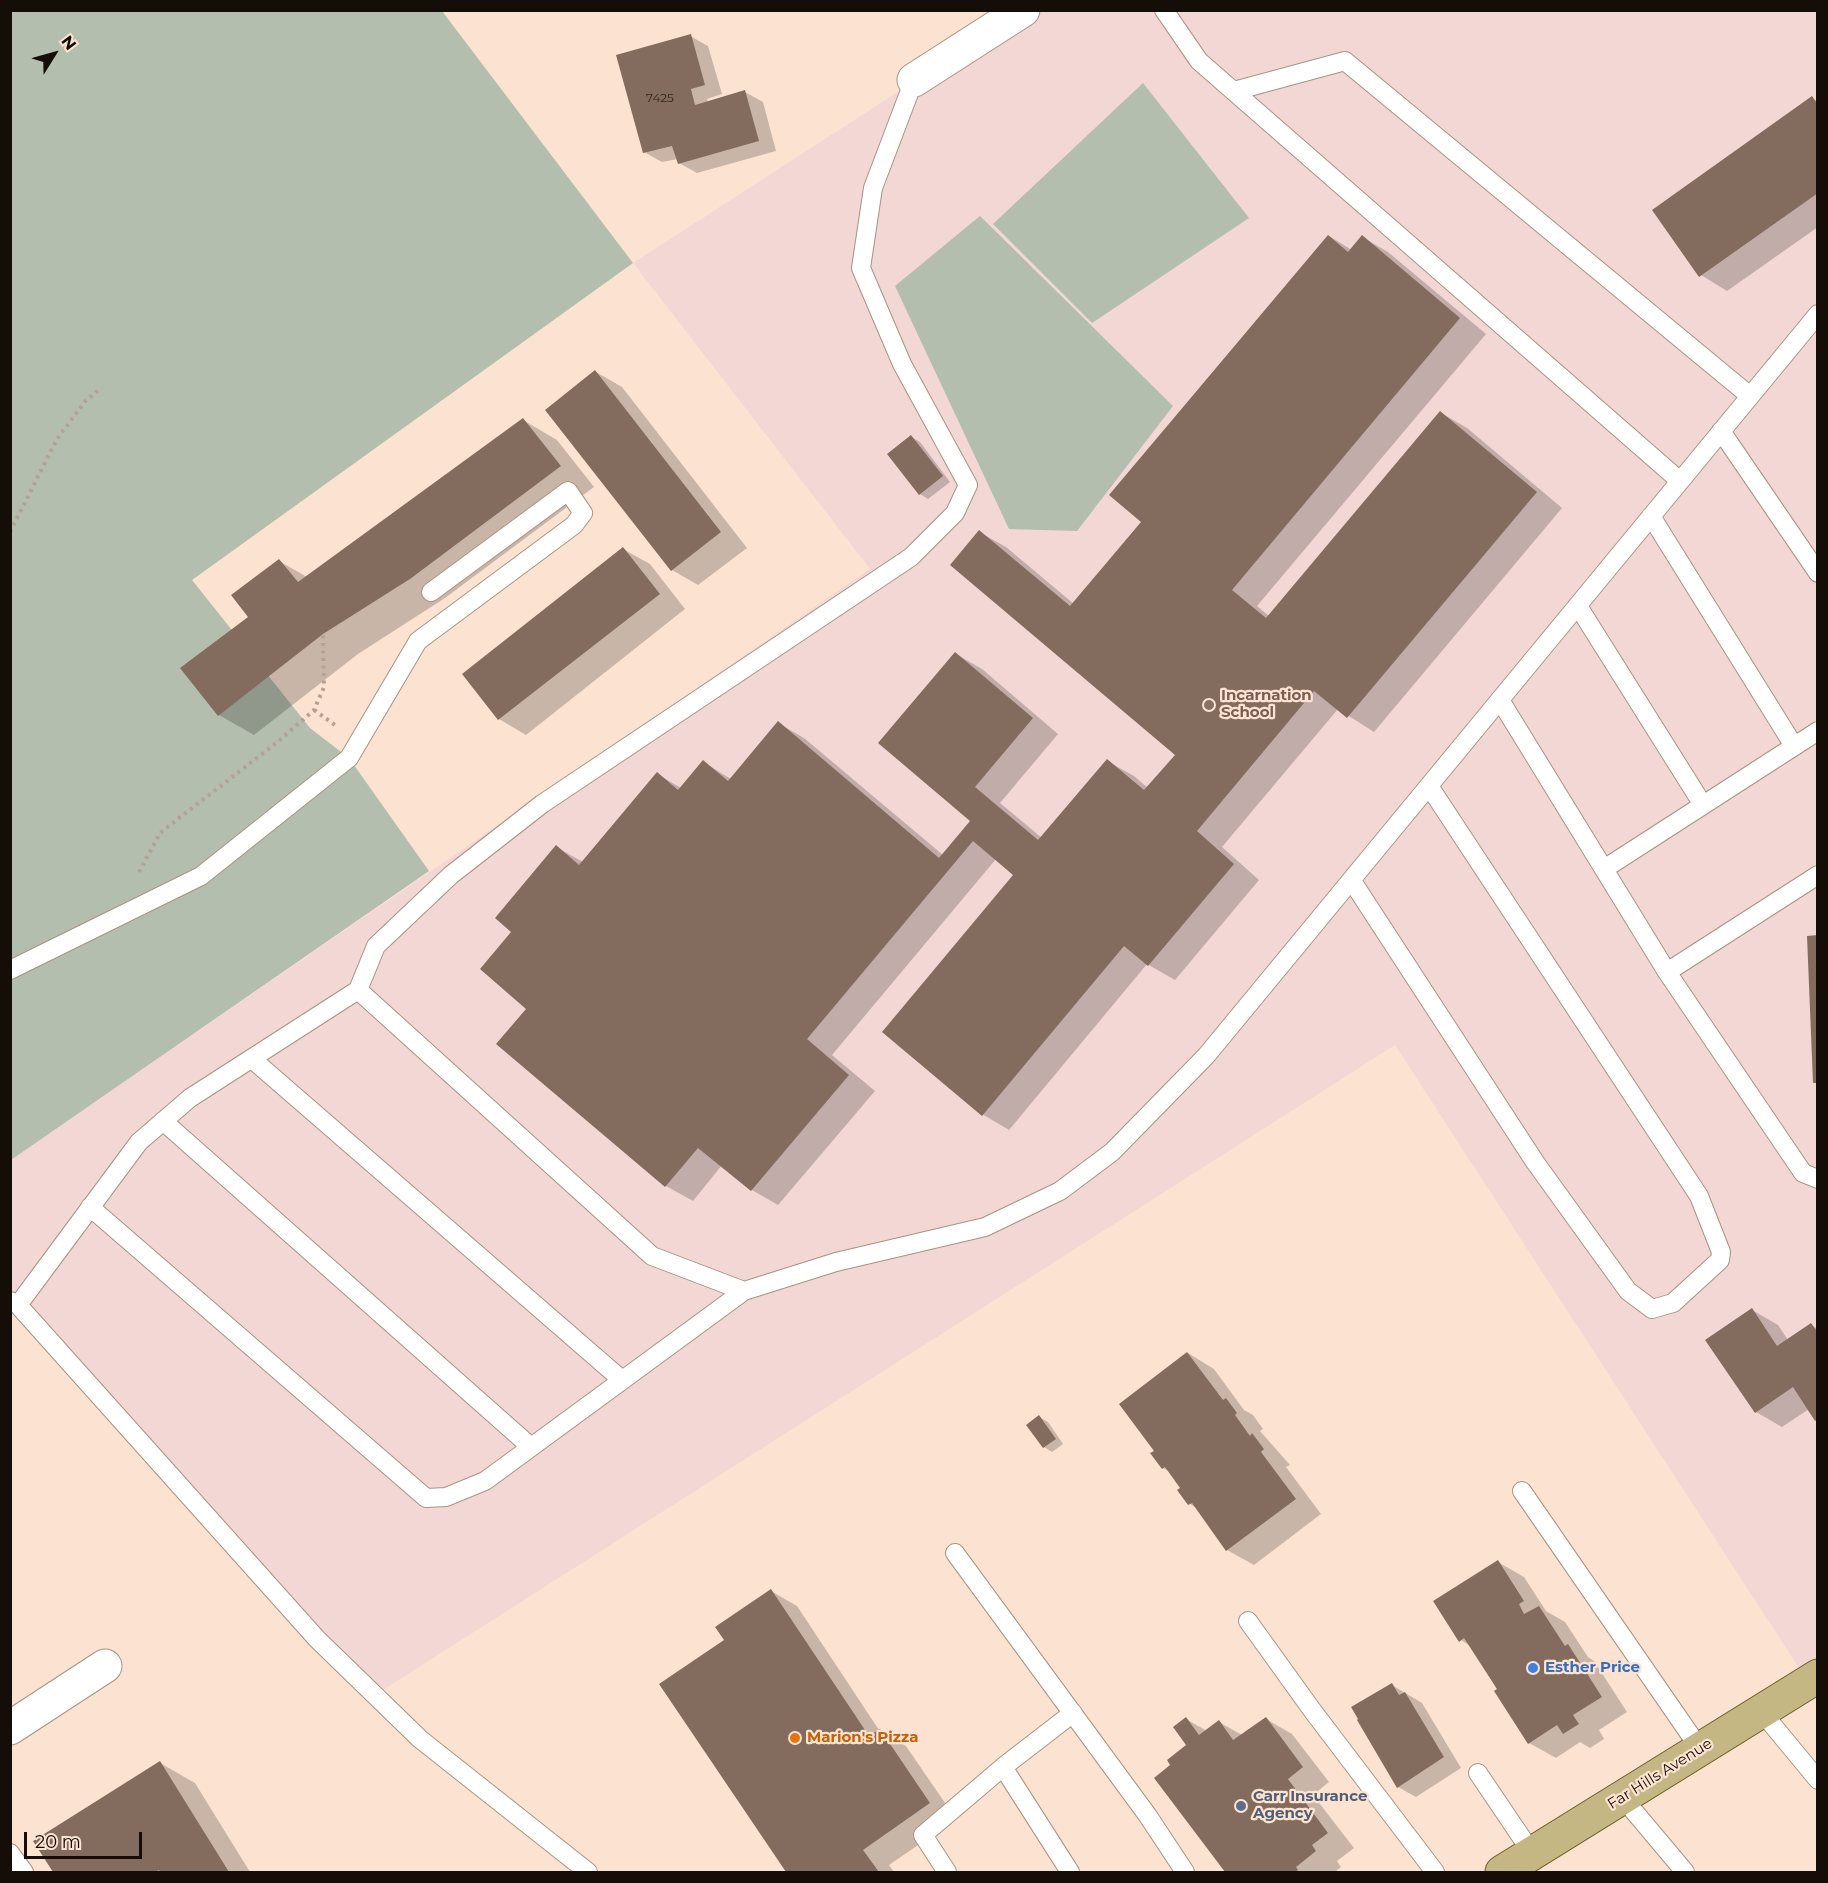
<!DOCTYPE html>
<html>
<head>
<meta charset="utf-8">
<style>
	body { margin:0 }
	#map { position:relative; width:1828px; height:1883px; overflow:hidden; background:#fce3d1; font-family:Montserrat,sans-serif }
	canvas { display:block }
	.frame { position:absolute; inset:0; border:12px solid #150d07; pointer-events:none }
	.north { position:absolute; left:24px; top:24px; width:60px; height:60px; -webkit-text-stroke:4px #fce3d1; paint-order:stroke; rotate:53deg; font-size:16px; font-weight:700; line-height:24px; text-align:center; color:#150d07 }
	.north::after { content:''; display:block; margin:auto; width:21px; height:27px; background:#150d07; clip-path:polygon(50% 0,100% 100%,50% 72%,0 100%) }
	.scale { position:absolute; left:24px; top:1832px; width:118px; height:27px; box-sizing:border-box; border:3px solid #150d07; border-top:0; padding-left:8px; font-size:18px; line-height:21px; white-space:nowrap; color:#150d07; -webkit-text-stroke:4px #fce3d1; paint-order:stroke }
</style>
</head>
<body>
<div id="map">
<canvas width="1828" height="1883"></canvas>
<div class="frame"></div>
<div class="north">N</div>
<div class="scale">20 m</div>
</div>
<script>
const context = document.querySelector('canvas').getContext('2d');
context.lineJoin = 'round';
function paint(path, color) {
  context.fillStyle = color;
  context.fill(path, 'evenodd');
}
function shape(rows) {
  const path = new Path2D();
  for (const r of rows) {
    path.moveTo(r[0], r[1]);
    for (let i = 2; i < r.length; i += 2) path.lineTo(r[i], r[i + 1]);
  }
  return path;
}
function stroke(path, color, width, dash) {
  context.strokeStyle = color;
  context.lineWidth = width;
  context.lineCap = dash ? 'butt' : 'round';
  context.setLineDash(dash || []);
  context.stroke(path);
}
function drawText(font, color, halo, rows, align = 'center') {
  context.font = font + ' Montserrat,sans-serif';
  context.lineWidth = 4.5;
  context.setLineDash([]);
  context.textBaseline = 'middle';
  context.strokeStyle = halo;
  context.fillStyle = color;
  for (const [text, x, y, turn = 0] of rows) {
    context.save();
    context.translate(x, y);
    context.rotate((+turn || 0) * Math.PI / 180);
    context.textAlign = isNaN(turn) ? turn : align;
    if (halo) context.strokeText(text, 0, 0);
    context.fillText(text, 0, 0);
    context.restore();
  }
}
paint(shape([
	[1023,11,1817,11,1817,1676,1808,1682,1395,1045,375,1695,11,1301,11,1160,870,569,633,263]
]), '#f2d7d4');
paint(shape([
	[11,11,442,11,633,263,192,580,310,728,349,758,429,871,11,1160],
	[1143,83,1249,218,1092,323,993,224],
	[980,216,1173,406,1077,531,1009,529,895,286]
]), '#b3beae');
paint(shape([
	[690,36,708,46,722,94,707,99,708,102,745,92,763,102,776,151,697,173,679,163,678,159,662,162,644,152],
	[1812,98,1818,102,1818,227,1727,291,1701,275],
	[1329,236,1352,250,1362,237,1388,252,1486,334,1257,606,1269,616,1441,413,1467,428,1562,508,1374,732,1338,709,1222,847,1259,880,1175,980,1147,964,1009,1130,982,1114,1015,875,996,859,832,1055,875,1091,778,1205,752,1190,722,1165,693,1201,666,1186,498,1044,528,1008,513,932,556,847,583,862,657,774,681,788,703,762,731,779,778,723,804,738,943,855,972,821,956,654,982,669,1058,734,1000,803,1042,838,1107,761,1134,776,1148,788,1177,754,979,532,1006,547,1074,604,1143,522],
	[596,372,622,387,747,548,698,585,672,570],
	[523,420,557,440,594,487,445,598,358,654,254,735,219,715,250,617,279,561,307,577],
	[911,437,920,442,950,482,928,499,920,494],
	[623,549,650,564,685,609,526,735,499,719,464,674],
	[1752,1310,1778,1325,1788,1340,1811,1325,1818,1329,1818,1420,1809,1409,1782,1427,1756,1412],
	[1188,1353,1214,1369,1244,1410,1253,1415,1263,1429,1260,1431,1290,1465,1286,1467,1321,1514,1254,1565,1227,1550,1198,1509,1190,1504,1182,1488,1170,1472,1163,1468,1153,1454,1156,1451],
	[1039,1417,1048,1422,1063,1444,1052,1452,1044,1447],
	[1498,1562,1524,1577,1546,1611,1565,1622,1588,1657,1594,1661,1627,1712,1599,1730,1604,1739,1590,1748,1580,1742,1556,1758,1529,1743,1472,1647,1461,1640],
	[771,1591,797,1606,879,1730,906,1746,956,1819,889,1865,894,1872,788,1872,661,1684,726,1640],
	[1392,1685,1422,1703,1461,1768,1416,1797,1398,1787],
	[1186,1719,1207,1731,1219,1722,1242,1735,1266,1719,1292,1734,1329,1782,1313,1795,1354,1848,1337,1861,1341,1867,1335,1872,1227,1872,1156,1778,1172,1765,1188,1745],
	[160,1763,195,1783,250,1872,54,1872,35,1841]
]), '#0003');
paint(shape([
	[691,34,705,85,691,89,695,105,745,90,759,141,678,164,672,146,643,153,616,55],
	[1812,96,1818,105,1818,193,1699,277,1652,210],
	[1328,235,1348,252,1362,235,1460,318,1232,590,1266,618,1440,411,1537,492,1347,718,1314,691,1197,831,1234,864,1148,966,1124,946,982,1116,882,1032,1013,875,973,841,807,1039,849,1075,751,1191,698,1148,665,1187,496,1044,526,1009,480,969,511,932,495,918,556,845,579,865,657,772,678,790,703,760,728,781,778,721,939,858,970,821,878,743,955,652,1033,718,975,787,1038,840,1107,759,1144,790,1175,755,950,565,979,530,1070,606,1141,522,1109,495],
	[595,370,721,532,671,571,545,410],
	[523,418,561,466,410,579,323,634,218,716,180,668,248,617,231,595,279,559,298,582],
	[911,435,943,476,919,495,887,454],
	[623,547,660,594,498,720,462,674],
	[1818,935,1818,1083,1813,1083,1807,936],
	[1752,1308,1777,1346,1811,1323,1818,1333,1818,1419,1815,1421,1793,1387,1755,1413,1705,1340],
	[1187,1352,1223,1400,1226,1398,1237,1413,1235,1415,1250,1436,1252,1433,1264,1449,1261,1452,1296,1499,1226,1551,1192,1503,1188,1505,1177,1490,1180,1488,1165,1467,1162,1469,1150,1453,1154,1451,1119,1404],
	[1039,1415,1056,1439,1043,1448,1026,1425],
	[1498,1560,1524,1601,1519,1604,1524,1614,1539,1606,1565,1646,1568,1644,1602,1697,1573,1715,1579,1724,1563,1734,1557,1725,1528,1744,1494,1691,1497,1689,1464,1638,1459,1642,1433,1601],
	[771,1589,869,1736,880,1729,930,1803,863,1850,879,1872,786,1872,659,1684,724,1640,715,1627],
	[1392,1683,1399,1695,1405,1692,1444,1757,1397,1788,1357,1720,1358,1719,1351,1707],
	[1186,1717,1199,1735,1219,1720,1233,1740,1266,1717,1303,1767,1288,1779,1328,1833,1312,1845,1316,1851,1296,1867,1298,1870,1295,1872,1225,1872,1154,1778,1170,1765,1167,1760,1186,1745,1173,1727],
	[160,1761,229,1872,160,1872,159,1870,155,1872,53,1872,33,1841]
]), '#836c5d');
const service = shape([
	[1164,10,1199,61,1680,481],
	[1234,91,1345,61,1750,396],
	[1721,431,1818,573],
	[1651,516,1794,746],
	[1578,606,1703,805],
	[1500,700,1667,972,1803,1173,1818,1179],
	[1604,869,1818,731],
	[1352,881,1535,1162,1628,1291,1652,1309,1673,1303,1720,1260,1721,1252,1699,1196,1429,786],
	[10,970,201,876,349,758,418,641,574,525,583,513,568,491,431,592],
	[1667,972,1818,875],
	[358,990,376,946,451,875,542,804,911,557,955,513,968,485,902,364,861,268,873,188,914,80],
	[252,1059,622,1380],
	[163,1121,531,1447],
	[90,1207,426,1498,446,1497,485,1481,744,1291],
	[10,1301,18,1305,317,1639,420,1739,588,1872],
	[18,1305,139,1142,190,1098,358,990,652,1256,744,1291,836,1262,985,1227,1060,1191,1112,1152,1206,1056,1818,314],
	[1522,1491,1700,1749],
	[955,1553,1148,1816,1185,1872],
	[1248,1621,1312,1710,1435,1872],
	[1761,1711,1818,1780],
	[1003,1767,1070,1872],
	[1478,1773,1532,1853],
	[1622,1797,1685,1872],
	[10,1853,24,1872],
	[947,1872,923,1835,1003,1767,1073,1713]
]);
const minor = shape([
	[914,80,1023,10],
	[10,1728,105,1666]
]);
const primary = shape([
	[1502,1872,1818,1676]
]);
stroke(service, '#aa9382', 20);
stroke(minor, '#aa9382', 35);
stroke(primary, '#6d5c23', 35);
stroke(shape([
	[10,532,57,439,87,399,102,388],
	[314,710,335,725],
	[139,872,160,833,280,740,314,710,324,687,323,634]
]), '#b5a193', 4, [3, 4.5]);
stroke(service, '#fff', 18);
stroke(minor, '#fff', 33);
stroke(primary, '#c4b784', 33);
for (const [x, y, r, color] of [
	[1209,705,6,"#8d6e63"],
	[1533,1668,6,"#3f7fe0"],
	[795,1738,6,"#e8710a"],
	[1241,1806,6,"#5c6f8a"]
]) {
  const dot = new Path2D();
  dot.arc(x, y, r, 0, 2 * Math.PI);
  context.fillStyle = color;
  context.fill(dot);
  stroke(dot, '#fce3d1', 2);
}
drawText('12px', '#30251c', null, [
	["7425",660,98]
]);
drawText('bold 15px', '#785e54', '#fce3d1', [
	["Incarnation",1221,696],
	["School",1221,713]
], 'left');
drawText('bold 15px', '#366cbe', '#fce3d1', [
	["Esther Price",1545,1668]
], 'left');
drawText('bold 15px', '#c56008', '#fce3d1', [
	["Marion's Pizza",807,1738]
], 'left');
drawText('15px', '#150d07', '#fce3d1', [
	["Far Hills Avenue",1660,1774,-32]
]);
drawText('bold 15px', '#4e5e75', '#fce3d1', [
	["Carr Insurance",1253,1797],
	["Agency",1253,1814]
], 'left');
</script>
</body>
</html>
